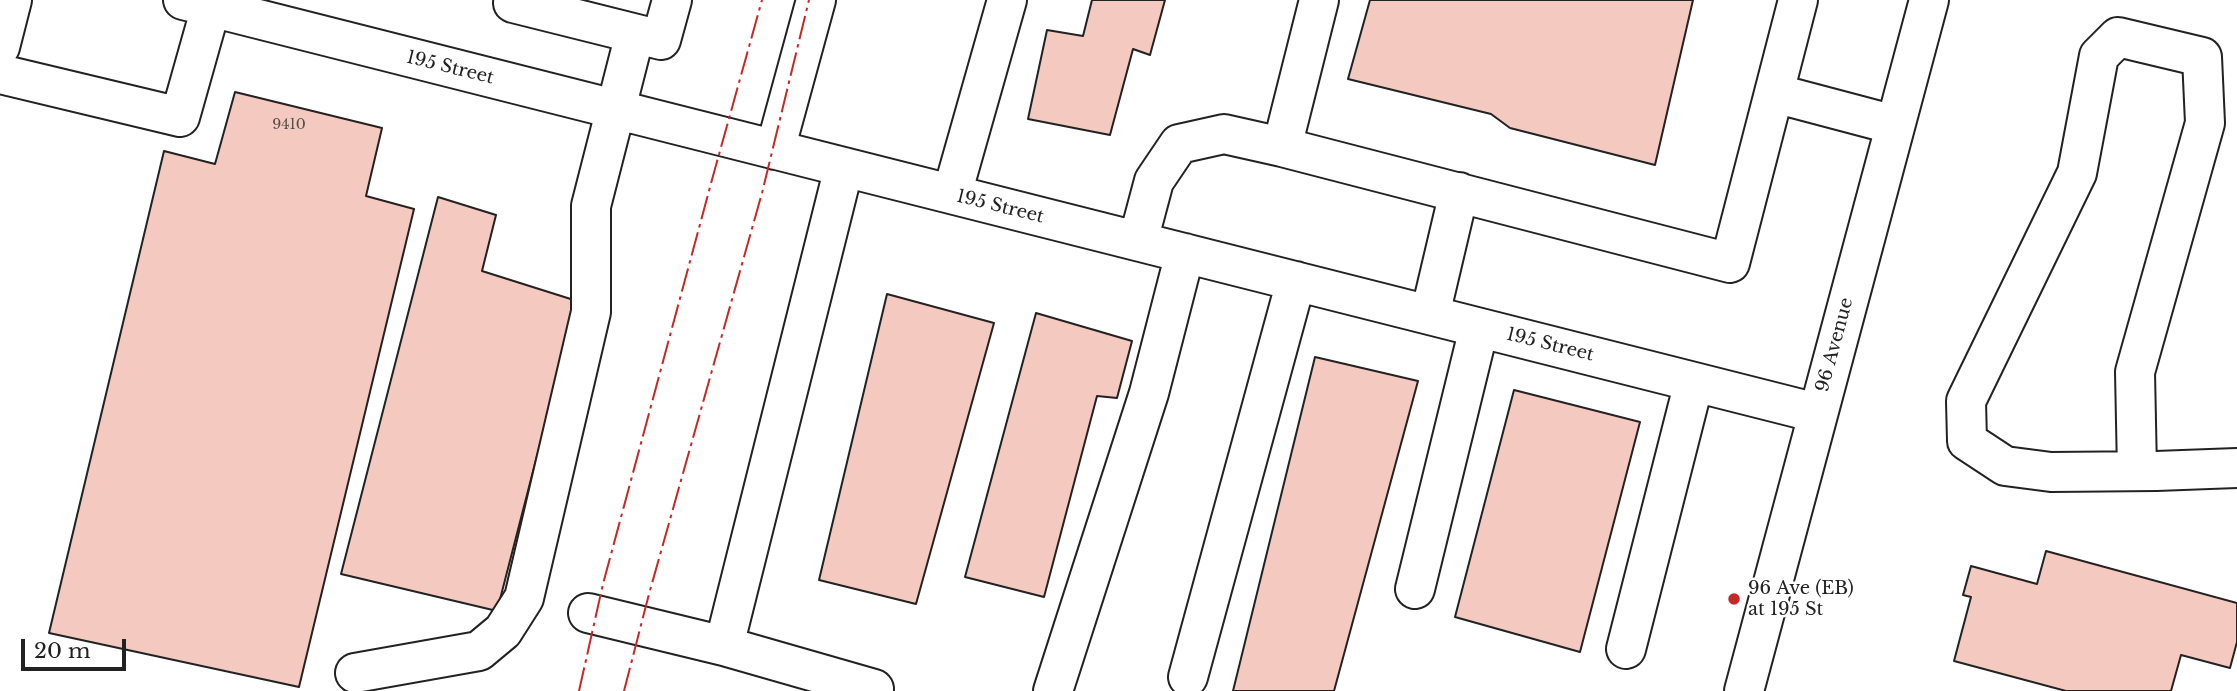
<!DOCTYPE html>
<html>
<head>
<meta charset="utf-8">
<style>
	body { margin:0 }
	#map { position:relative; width:2237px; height:691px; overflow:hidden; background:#fff; font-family:"Libre Baskerville",serif }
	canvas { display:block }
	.scale { position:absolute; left:21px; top:639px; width:105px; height:32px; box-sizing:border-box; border:4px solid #222; border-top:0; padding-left:9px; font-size:21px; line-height:24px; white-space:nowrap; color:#222; -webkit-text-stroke:5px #fff; paint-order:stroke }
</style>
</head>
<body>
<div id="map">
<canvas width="2237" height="691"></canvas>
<div class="scale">20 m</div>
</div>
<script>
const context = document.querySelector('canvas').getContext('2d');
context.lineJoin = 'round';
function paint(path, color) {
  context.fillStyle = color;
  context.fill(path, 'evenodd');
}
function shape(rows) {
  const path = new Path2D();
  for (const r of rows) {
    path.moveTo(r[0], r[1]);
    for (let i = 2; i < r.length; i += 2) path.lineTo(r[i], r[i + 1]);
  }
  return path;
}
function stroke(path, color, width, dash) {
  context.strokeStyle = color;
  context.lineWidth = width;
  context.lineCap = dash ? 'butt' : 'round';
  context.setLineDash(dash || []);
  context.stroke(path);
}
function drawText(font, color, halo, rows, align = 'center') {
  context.font = font + ' "Libre Baskerville",serif';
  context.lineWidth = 5;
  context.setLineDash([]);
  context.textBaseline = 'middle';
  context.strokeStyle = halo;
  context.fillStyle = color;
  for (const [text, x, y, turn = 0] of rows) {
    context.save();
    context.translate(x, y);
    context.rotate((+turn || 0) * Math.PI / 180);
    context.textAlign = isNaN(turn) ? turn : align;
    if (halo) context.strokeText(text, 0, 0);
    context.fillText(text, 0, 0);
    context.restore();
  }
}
const building = shape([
	[1092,0,1165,0,1150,55,1133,49,1110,135,1028,119,1047,30,1083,36,1092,0],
	[1370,0,1693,0,1655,165,1510,128,1491,114,1348,79,1370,0],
	[235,92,382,128,366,196,414,209,299,687,49,633,164,151,215,164,235,92],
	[438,197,496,215,482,271,577,301,497,611,341,574,438,197],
	[887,294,994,323,916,604,819,580,887,294],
	[1036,313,1132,341,1117,398,1097,396,1044,597,965,577,1036,313],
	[1315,357,1418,381,1334,691,1233,691,1315,357],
	[1514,390,1640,422,1580,652,1455,617,1514,390],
	[2046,551,2237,603,2237,642,2230,668,2181,655,2171,691,2066,691,1954,661,1971,597,1963,595,1971,566,2037,584,2046,551]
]);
paint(building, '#f3c9c0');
stroke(building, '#222', 2);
const minor = shape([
	[183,0,1817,413],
	[514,0,513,3,661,40,672,0],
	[0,47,12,0],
	[0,74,180,117,211,7],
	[1774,93,1895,125],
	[1282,147,1319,0],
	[775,150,816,0],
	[952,194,1007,0],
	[1138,241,1154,181,1179,144,1224,134,1282,147,1730,263,1798,0],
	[1430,315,1459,192],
	[2137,471,2135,372,2205,123,2202,57,2118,37,2099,56,2077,173,1966,401,1967,441,2005,466,2051,472,2156,471,2237,468],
	[1415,589,1479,328],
	[588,613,724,646,874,689],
	[724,646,844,167],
	[1626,649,1694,382],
	[355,673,479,651,503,631,524,598,591,312,591,206,635,34],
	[1188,677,1296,281],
	[1053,691,1149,393,1185,253]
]);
const major = shape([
	[1744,691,1929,0]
]);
stroke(minor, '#222', 42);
stroke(major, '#222', 42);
stroke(minor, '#fff', 38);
stroke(major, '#fff', 38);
stroke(shape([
	[579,691,603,584,713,176,762,0],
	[624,691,649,594,762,193,809,0]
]), '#c62828', 2, [24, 5, 3.5, 5]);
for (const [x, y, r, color] of [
	[1734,599,7,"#c62828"]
]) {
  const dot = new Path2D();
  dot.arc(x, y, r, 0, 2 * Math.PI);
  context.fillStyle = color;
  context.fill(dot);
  stroke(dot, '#fff', 2.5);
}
drawText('14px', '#564c4a', null, [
	["9410",289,125]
]);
drawText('18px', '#222', '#fff', [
	["195 Street",450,68,14],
	["195 Street",1000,207,14],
	["195 Street",1550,345,14],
	["96 Avenue",1835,345,-75]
]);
drawText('18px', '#222', '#fff', [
	["96 Ave (EB)",1748,589],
	["at 195 St",1748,610]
], 'left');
</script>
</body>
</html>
